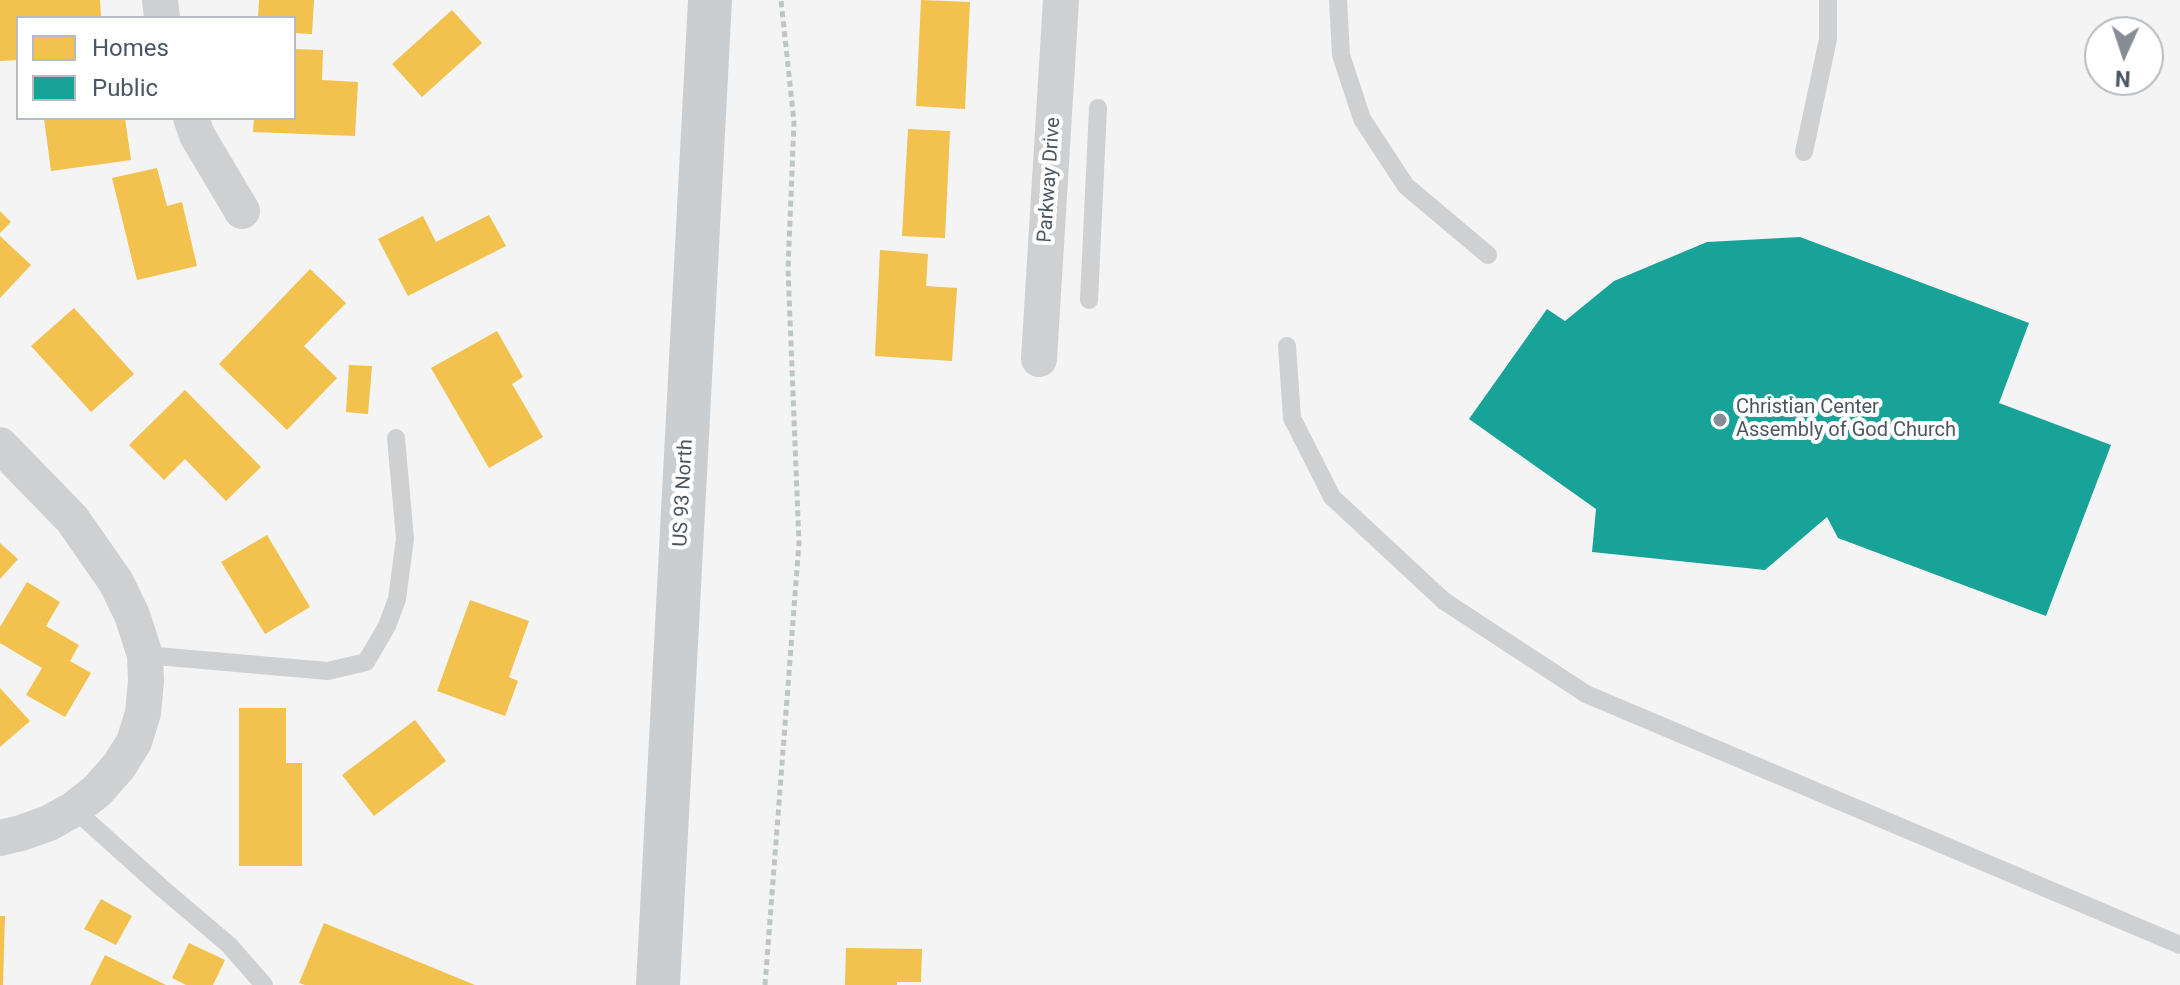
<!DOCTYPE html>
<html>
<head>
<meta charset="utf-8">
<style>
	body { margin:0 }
	#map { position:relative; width:2180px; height:985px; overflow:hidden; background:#f4f4f4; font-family:Roboto,sans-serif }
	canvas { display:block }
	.legend { position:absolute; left:16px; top:16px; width:280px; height:104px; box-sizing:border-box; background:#fff; border:2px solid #b7bbc0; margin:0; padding:10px 14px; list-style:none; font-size:24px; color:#4a5661 }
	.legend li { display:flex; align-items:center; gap:16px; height:40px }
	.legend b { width:40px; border:2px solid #b7bbc0 }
	.north { position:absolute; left:2084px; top:16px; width:80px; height:80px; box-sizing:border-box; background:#fff; border:2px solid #b7bbc0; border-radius:50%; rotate:183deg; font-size:22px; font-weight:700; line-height:32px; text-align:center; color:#4a5661 }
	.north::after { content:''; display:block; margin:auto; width:28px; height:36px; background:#868d94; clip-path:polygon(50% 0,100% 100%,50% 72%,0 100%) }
</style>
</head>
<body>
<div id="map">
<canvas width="2180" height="985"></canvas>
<ul class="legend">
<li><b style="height:22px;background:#f2c14e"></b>Homes</li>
<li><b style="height:22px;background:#17a398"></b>Public</li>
</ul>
<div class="north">N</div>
</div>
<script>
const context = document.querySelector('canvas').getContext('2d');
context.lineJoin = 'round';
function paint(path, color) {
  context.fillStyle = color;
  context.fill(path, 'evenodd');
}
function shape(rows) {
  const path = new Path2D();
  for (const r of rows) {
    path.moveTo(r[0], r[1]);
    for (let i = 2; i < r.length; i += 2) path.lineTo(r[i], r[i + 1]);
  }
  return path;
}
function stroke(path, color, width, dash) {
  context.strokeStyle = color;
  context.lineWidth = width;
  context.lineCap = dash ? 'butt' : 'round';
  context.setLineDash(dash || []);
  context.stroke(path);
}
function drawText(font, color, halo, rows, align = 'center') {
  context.font = font + ' Roboto,sans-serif';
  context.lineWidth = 8;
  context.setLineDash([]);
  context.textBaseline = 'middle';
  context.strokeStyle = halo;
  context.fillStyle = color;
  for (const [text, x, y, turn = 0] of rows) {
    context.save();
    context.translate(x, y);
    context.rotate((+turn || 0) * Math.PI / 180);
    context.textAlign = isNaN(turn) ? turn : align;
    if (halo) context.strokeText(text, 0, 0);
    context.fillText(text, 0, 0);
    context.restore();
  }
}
paint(shape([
	[0,0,100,0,101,18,18,18,18,60,0,61],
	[259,0,314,0,312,34,294,33,294,18,258,18],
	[921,0,970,2,965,109,916,106],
	[452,10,482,43,422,97,392,64],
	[294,49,323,50,322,80,358,82,355,136,253,132,254,118,294,118],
	[44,118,125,118,131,160,51,171],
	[908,129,950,131,945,238,902,236],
	[157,168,167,206,182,202,197,266,137,280,112,178],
	[0,211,11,222,0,233],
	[489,215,506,246,408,296,378,239,423,216,436,242],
	[0,236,31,265,0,298],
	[880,250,928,254,926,286,957,288,952,361,875,356],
	[310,269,346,303,304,346,337,378,287,430,219,364],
	[74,308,134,374,91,412,31,346],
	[497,331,523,377,512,384,543,437,489,468,431,368],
	[349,365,372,366,368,414,346,412],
	[185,390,261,467,226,501,185,459,164,480,129,445],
	[267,535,310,607,265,634,221,562],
	[0,543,18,559,0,579],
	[27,582,60,602,46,626,79,645,70,661,91,673,65,717,26,695,42,668,0,643,0,627],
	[470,600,529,621,509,677,518,681,505,716,437,691],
	[0,688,30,721,0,747],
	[239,708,286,708,286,763,302,763,302,866,239,866],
	[415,720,446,761,374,816,342,775],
	[101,899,132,916,116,945,84,929],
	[0,916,5,916,3,985,0,985],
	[324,923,475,985,305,985,299,983],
	[189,943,225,960,213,985,186,985,172,978],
	[846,948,922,949,921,982,897,982,897,985,845,985],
	[105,955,166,985,90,985]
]), '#f2c14e');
paint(shape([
	[1800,237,2029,323,1999,403,2111,445,2046,616,1838,538,1827,517,1765,570,1592,552,1596,509,1469,419,1547,309,1565,321,1614,281,1707,242]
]), '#17a398');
stroke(shape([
	[765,985,799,543,788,269,794,122,781,0]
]), '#bcc7c4', 5, [6, 4]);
stroke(shape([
	[1338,0,1341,55,1362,119,1406,186,1488,255],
	[1804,152,1828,39,1828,0],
	[1089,300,1098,108],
	[1287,346,1292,418,1332,497,1444,601,1586,694,2180,945],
	[145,655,328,671,366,662,387,626,397,599,405,539,396,438],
	[74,809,163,889,229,945,264,985]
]), '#ced0d2', 18);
stroke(shape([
	[160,0,162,18],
	[191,118,197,135,242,211],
	[1039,359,1061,0],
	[0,445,72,519,116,582,132,615,145,655,146,681,143,713,134,742,119,766,97,791,74,809,49,823,21,833,0,838]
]), '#ced0d2', 36);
stroke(shape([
	[658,985,710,0]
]), '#caced1', 44);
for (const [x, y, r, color] of [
	[1720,420,8,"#868d94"]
]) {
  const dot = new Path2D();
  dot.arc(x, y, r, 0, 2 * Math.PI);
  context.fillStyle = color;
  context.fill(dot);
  stroke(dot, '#fff', 3);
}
drawText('20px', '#4a5661', '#fff', [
	["Parkway Drive",1050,180,-86],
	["US 93 North",684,493,-87]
]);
drawText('20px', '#4a5661', '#fff', [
	["Christian Center",1736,408],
	["Assembly of God Church",1736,431]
], 'left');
</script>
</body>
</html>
